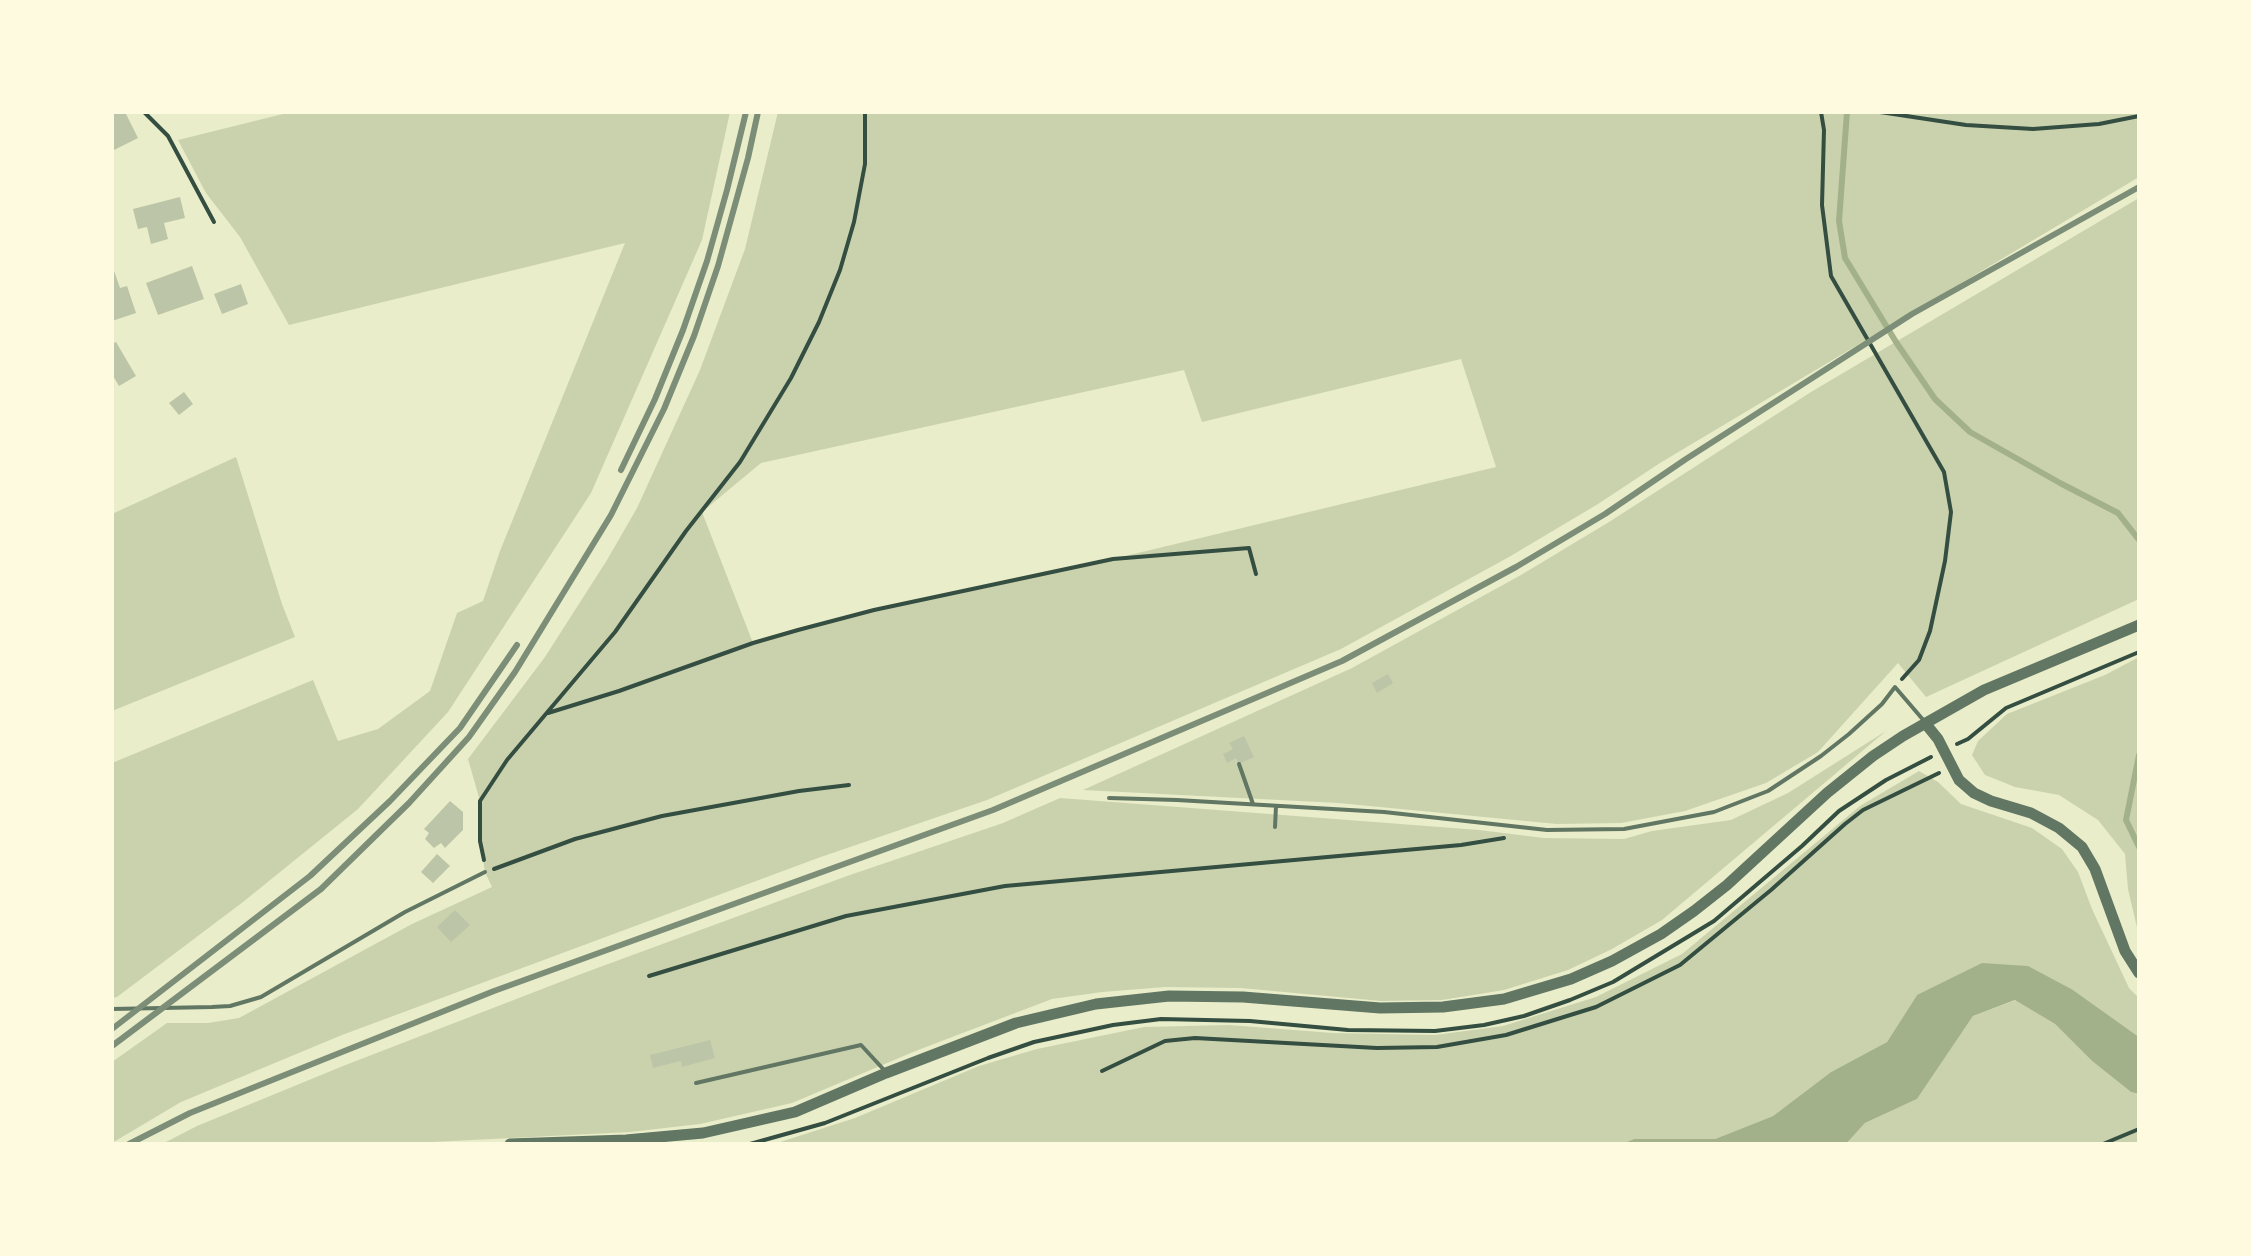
<!DOCTYPE html>
<html>
<head>
<meta charset="utf-8">
<style>
	body { margin:0 }
	#map { position:relative; width:2251px; height:1256px; overflow:hidden; background:#e9edc9; font-family:"Roboto Condensed",sans-serif }
	canvas { display:block }
	.frame { position:absolute; inset:0; border:114px solid #fefae0; pointer-events:none }
</style>
</head>
<body>
<div id="map">
<canvas width="2251" height="1256"></canvas>
<div class="frame"></div>
</div>
<script>
const context = document.querySelector('canvas').getContext('2d');
context.lineJoin = 'round';
function paint(path, color) {
  context.fillStyle = color;
  context.fill(path, 'evenodd');
}
function shape(rows) {
  const path = new Path2D();
  for (const r of rows) {
    path.moveTo(r[0], r[1]);
    for (let i = 2; i < r.length; i += 2) path.lineTo(r[i], r[i + 1]);
  }
  return path;
}
function stroke(path, color, width, dash) {
  context.strokeStyle = color;
  context.lineWidth = width;
  context.lineCap = dash ? 'butt' : 'round';
  context.setLineDash(dash || []);
  context.stroke(path);
}
paint(shape([
	[291,112,730,112,702,240,591,493,448,712,358,809,243,902,117,997,112,998,112,763,313,680,338,741,378,729,430,691,457,613,483,601,500,551,625,243,289,325,240,237,206,193,178,140],
	[778,112,2139,112,2139,177,1660,463,1598,504,1509,557,1341,649,987,800,818,858,342,1035,181,1102,112,1143,112,1062,167,1023,208,1023,239,1018,412,924,492,887,485,872,480,841,480,801,468,759,545,657,607,560,637,508,700,370,745,249],
	[1461,359,1496,467,1113,559,874,610,753,643,702,512,761,463,1184,370,1202,422],
	[2139,198,2139,599,1926,697,1898,663,1818,752,1766,783,1685,811,1621,823,1557,824,1338,803,1083,790,1352,668,1521,575,1609,522,1811,392],
	[236,457,282,604,295,637,112,711,112,514],
	[2139,657,2139,936,2128,889,2125,854,2098,820,2059,795,2015,787,1985,775,1972,755,1978,741,2007,714,2105,675],
	[1886,731,1662,920,1612,949,1568,970,1504,990,1442,1000,1381,1001,1241,988,1165,987,1102,992,1052,999,918,1050,792,1103,700,1124,630,1132,393,1144,162,1144,197,1126,343,1066,581,974,847,876,1003,823,1060,798,1479,830,1544,838,1624,839,1652,831,1731,820,1788,793],
	[1919,771,1938,782,1961,804,2032,828,2062,849,2078,872,2092,909,2129,988,2139,998,2139,1037,2073,990,1917,995,1887,1042,1831,1072,1773,1116,1715,1139,1634,1139,1622,1144,774,1144,855,1118,979,1066,1037,1049,1144,1027,1229,1025,1333,1033,1435,1035,1503,1026,1596,997,1682,954,1860,806],
	[2016,1000,2055,1024,2092,1061,2131,1092,2139,1094,2139,1144,1846,1144,1865,1123,1917,1099,1973,1016]
]), '#cad2ad');
paint(shape([
	[1982,963,2028,966,2073,990,2139,1037,2139,1094,2131,1092,2092,1061,2055,1024,2015,1000,1973,1016,1917,1099,1865,1123,1846,1144,1622,1144,1634,1139,1715,1139,1773,1116,1831,1072,1887,1042,1917,995]
]), '#a3b18a');
stroke(shape([
	[1847,112,1839,221,1845,258,1896,342,1935,399,1970,432,2060,483,2118,513,2139,540],
	[2139,755,2126,820,2139,847]
]), '#a3b18a', 6);
paint(shape([
	[112,112,125,112,138,138,112,151],
	[180,197,185,218,164,223,168,239,151,244,147,227,138,229,133,209],
	[112,265,120,288,127,286,136,313,112,321],
	[192,266,204,299,158,315,146,283],
	[241,284,248,304,222,314,214,294],
	[116,342,136,376,119,386,112,374,112,344],
	[184,392,193,404,179,415,169,403],
	[1388,674,1393,683,1377,693,1372,683],
	[1244,736,1254,757,1239,764,1236,758,1227,763,1223,754,1233,749,1229,743],
	[450,801,463,812,463,830,445,848,441,843,434,848,425,839,429,833,424,829],
	[437,854,450,866,433,883,421,872],
	[455,910,470,925,451,942,437,927],
	[710,1040,715,1058,682,1067,681,1061,653,1068,650,1055]
]), '#bcc5a7');
stroke(shape([
	[144,112,168,136,214,222],
	[1821,112,1824,130,1822,205,1831,276,1944,472,1951,512,1945,561,1930,631,1919,660,1902,679],
	[1880,112,1966,125,2033,129,2099,124,2139,116],
	[548,713,619,691,753,643,798,630,874,610,1113,559,1249,548,1256,574],
	[1957,744,1968,739,2006,708,2139,652],
	[484,860,480,841,480,801,507,760,615,632,686,531,740,462,791,378,819,322,840,270,854,222,865,164,865,112],
	[494,869,575,839,662,816,799,791,849,785],
	[649,976,846,916,1005,886,1461,845,1504,838],
	[1102,1071,1165,1041,1195,1038,1377,1048,1437,1047,1506,1035,1596,1007,1680,965,1771,890,1845,824,1863,810,1939,773],
	[750,1144,825,1123,988,1058,1034,1042,1113,1025,1161,1019,1250,1021,1348,1030,1435,1031,1484,1025,1524,1016,1570,1000,1613,982,1714,921,1802,846,1839,811,1886,780,1931,757],
	[2103,1144,2139,1129]
]), '#344e41', 4);
stroke(shape([
	[1239,764,1253,804],
	[1109,798,1177,800,1384,812,1547,830,1624,829,1714,812,1768,791,1821,756,1849,734,1882,704,1895,687,1925,722],
	[1275,827,1276,806],
	[112,1009,212,1007,230,1006,261,997,405,912,485,872],
	[696,1083,861,1045,885,1071]
]), '#617663', 4);
stroke(shape([
	[1925,723,1938,739,1959,780,1974,793,1991,801,2031,813,2059,828,2082,847,2095,869,2125,951,2139,973],
	[510,1144,626,1140,703,1133,795,1112,886,1073,1016,1023,1096,1004,1169,996,1243,997,1380,1008,1443,1007,1504,999,1571,979,1612,961,1661,934,1694,911,1727,885,1827,793,1873,756,1903,736,1984,690,2139,625]
]), '#617663', 11);
stroke(shape([
	[621,470,655,399,683,330,707,261,727,190,746,112],
	[112,1029,310,876,390,801,460,728,517,645],
	[112,1046,321,889,409,803,469,737,515,672,611,515,664,409,694,336,718,266,748,158,758,112],
	[129,1144,190,1113,494,991,993,810,1342,661,1516,567,1605,514,1686,459,1912,314,2139,187]
]), '#7c8e77', 6);
</script>
</body>
</html>
